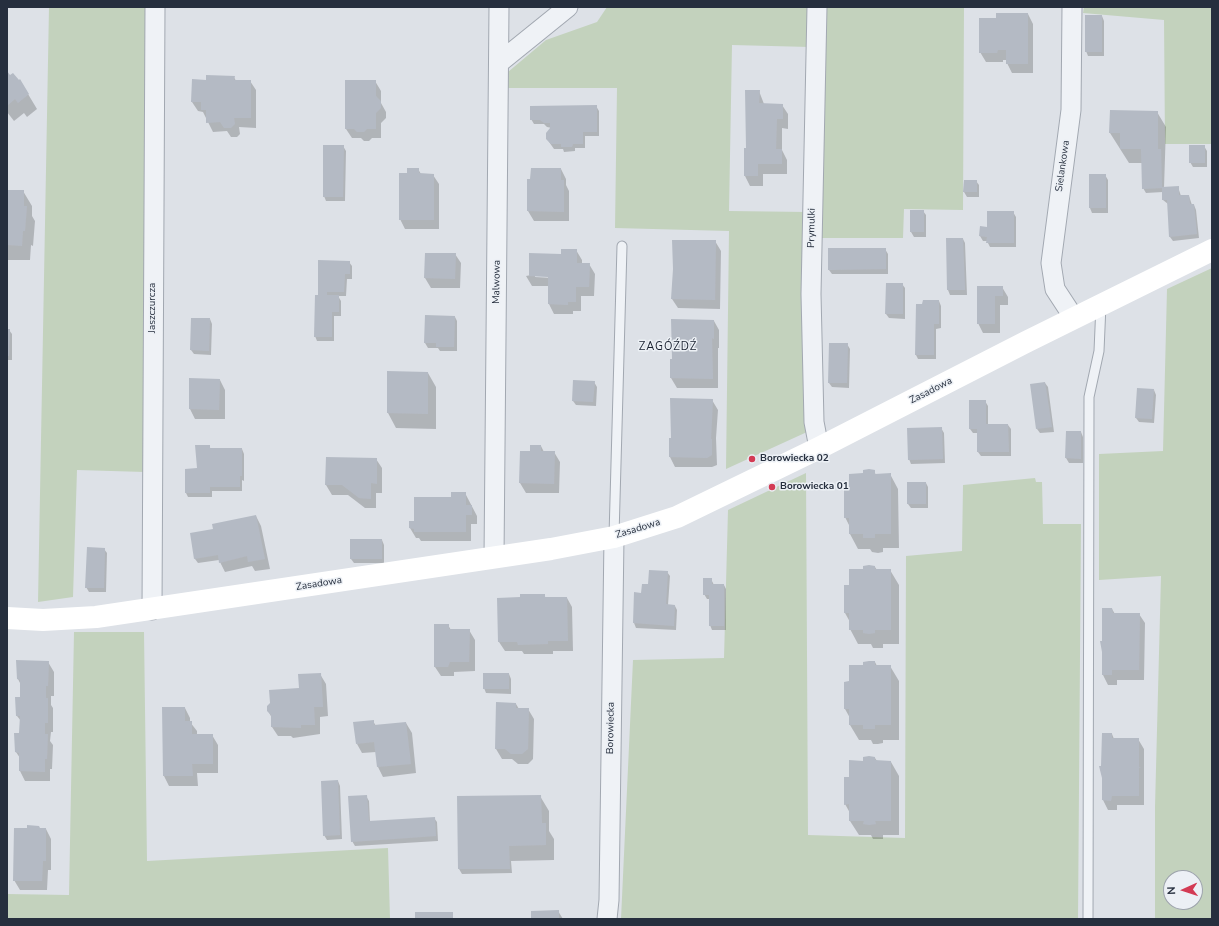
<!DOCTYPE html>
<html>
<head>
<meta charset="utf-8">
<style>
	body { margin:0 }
	#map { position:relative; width:1219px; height:926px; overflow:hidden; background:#dde1e7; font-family:"Nunito Sans",sans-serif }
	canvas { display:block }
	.frame { position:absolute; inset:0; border:8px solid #262f3e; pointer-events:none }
	.north { position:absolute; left:1163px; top:870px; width:40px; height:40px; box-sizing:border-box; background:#ecf0f5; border:1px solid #9da3ac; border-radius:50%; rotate:267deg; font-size:11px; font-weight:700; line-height:16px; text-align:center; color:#262f3e }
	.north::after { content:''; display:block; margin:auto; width:14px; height:18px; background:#d33b54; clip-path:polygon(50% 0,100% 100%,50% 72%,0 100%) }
</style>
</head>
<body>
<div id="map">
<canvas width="1219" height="926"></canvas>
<div class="frame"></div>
<div class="north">N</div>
</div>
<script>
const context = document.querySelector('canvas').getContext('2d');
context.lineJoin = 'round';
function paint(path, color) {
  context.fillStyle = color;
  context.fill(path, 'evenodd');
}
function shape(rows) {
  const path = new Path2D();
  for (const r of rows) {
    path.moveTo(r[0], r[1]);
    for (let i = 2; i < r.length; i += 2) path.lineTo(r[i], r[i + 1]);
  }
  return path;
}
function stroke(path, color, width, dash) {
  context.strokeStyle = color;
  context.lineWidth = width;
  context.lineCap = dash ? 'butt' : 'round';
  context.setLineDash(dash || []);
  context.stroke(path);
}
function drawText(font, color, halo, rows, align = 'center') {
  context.font = font + ' "Nunito Sans",sans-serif';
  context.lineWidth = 3;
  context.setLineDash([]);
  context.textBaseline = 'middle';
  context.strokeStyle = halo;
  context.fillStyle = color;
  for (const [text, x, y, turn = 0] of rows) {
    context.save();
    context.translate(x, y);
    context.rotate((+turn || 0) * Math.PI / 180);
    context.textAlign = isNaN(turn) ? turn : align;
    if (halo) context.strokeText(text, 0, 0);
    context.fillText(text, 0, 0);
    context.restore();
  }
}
paint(shape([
	[49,7,145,7,145,472,77,470,73,597,38,602],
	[607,7,810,7,810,47,732,45,729,211,807,212,807,432,726,469,729,231,615,228,617,88,507,88,508,72,546,40,597,22],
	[826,7,964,7,963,210,904,209,903,238,822,238],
	[1084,7,1212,7,1212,144,1165,144,1164,20,1083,13],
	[1212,268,1212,919,1155,919,1155,807,1161,576,1099,580,1099,454,1163,451,1167,289],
	[1171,878,1195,878,1195,902,1171,902],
	[806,473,808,835,905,838,906,556,962,551,963,485,1035,478,1036,482,1042,482,1043,524,1081,524,1078,919,621,919,633,660,724,658,728,510],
	[74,632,144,632,147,861,388,848,390,919,7,919,7,894,69,895]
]), '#c3d2bd');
paint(shape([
	[1028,14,1033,24,1033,73,1012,73,1007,63,1007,60,1003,60,1003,62,986,62,980,52],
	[1102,16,1104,21,1104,56,1088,56,1086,51],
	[7,73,28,94,37,109,27,117,24,113,14,121,7,112],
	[234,77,236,81,250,81,256,90,256,128,239,127,240,134,237,137,231,137,227,131,213,132,203,112,198,111,192,102,207,81],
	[375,81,381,91,381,103,386,112,386,118,381,123,381,138,372,138,369,141,364,141,361,138,352,138,346,129],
	[759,91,764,104,782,105,788,114,788,129,782,128,782,150,787,160,787,174,763,174,763,186,750,186,745,176,747,128],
	[596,106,599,111,599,136,585,136,585,148,575,148,575,151,564,152,563,149,554,149,547,139,552,128,547,127,544,124,534,124,531,119],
	[1157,112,1166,127,1164,188,1178,187,1181,196,1189,196,1192,205,1194,205,1196,210,1199,238,1173,241,1170,237,1168,204,1163,200,1163,192,1146,193,1143,188,1143,163,1129,163,1110,133],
	[343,146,346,151,345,201,326,201,324,196],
	[1204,146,1207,151,1207,167,1193,167,1190,162],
	[418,169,421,174,433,175,439,184,439,229,405,229,400,219,408,174],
	[561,169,566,179,566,185,569,191,569,221,534,221,528,211],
	[1090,175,1105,175,1108,180,1108,213,1092,213,1090,208],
	[965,181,976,181,979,185,979,197,967,197,964,192],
	[7,191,23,191,32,206,32,216,35,221,33,246,31,245,30,260,7,260],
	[923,211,926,215,926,237,914,237,911,232],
	[1013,212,1016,217,1016,247,990,247,987,241,983,241,980,236,988,228],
	[947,239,963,239,965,243,967,295,950,295,948,290],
	[715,241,721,251,720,309,678,308,672,299],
	[885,249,888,254,888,274,832,274,829,270],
	[576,250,582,260,582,264,589,264,595,274,594,296,581,296,581,311,573,311,573,314,554,314,549,304,549,286,532,286,526,276,531,275,562,255],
	[535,275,553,276,553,278,535,277],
	[455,254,461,263,460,288,431,288,425,278],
	[349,262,352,266,352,279,347,279,346,296,338,296,341,301,341,316,334,316,334,341,317,341,315,336,319,296],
	[902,284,905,288,905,319,889,318,886,314],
	[978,287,1002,287,1008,297,1008,305,1000,305,1000,333,983,333,978,323],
	[939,301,941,306,941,328,936,329,936,359,918,359,916,355,923,305],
	[455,317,457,321,457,351,440,351,438,348,428,348,425,343],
	[210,319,212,324,211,355,194,354,191,350],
	[714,321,719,330,719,348,718,348,718,388,677,388,671,378,673,360],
	[7,329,9,330,12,334,12,360,7,360],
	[847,344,850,349,849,388,832,387,829,383],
	[388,372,428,373,436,387,436,429,396,428,388,413],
	[220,380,225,390,225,419,195,419,190,409],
	[594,382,597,387,596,406,576,405,573,401],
	[1045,383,1048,387,1054,432,1040,433,1037,429],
	[1154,390,1156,395,1154,423,1139,422,1136,418],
	[712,400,718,410,716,438,717,465,712,467,675,467,670,457,670,439],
	[985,401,988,406,988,425,1008,425,1011,429,1011,456,981,456,978,452,978,433,973,433,970,429],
	[941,428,944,433,945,463,911,464,909,459],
	[1067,432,1081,432,1083,437,1083,463,1069,463,1066,458],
	[209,446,211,449,242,449,244,454,244,481,242,480,242,491,212,491,212,497,188,497,186,493],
	[541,446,544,452,554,452,560,462,559,493,526,493,520,483,521,452,531,452],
	[376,459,382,468,382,493,376,493,376,508,365,508,348,495,332,495,326,485],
	[874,471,876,475,890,474,898,489,899,548,883,548,883,552,878,553,872,552,870,549,858,549,850,534,850,527,845,517,850,491,864,474],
	[926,483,928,487,928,508,911,508,908,504],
	[465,493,477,516,477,524,471,524,471,541,421,541,419,538,416,538,410,528,452,498],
	[256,516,261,526,270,569,255,571,252,566,225,572,219,560,198,563,195,559,191,534,214,530],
	[382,540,384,545,384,563,354,563,351,559],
	[104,549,107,553,106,592,89,592,86,587],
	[875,567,877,570,890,570,899,585,899,644,883,644,883,648,873,648,871,644,858,644,850,629,850,622,845,613,845,586,850,586],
	[667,572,670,576,668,605,675,606,677,610,676,630,636,628,634,623,635,593,642,594,649,585],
	[711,579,714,585,724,585,726,589,726,630,712,630,710,625,710,599,707,599,704,594],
	[544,595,546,598,567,598,572,607,573,651,553,651,553,654,524,654,522,651,505,651,499,642,521,598],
	[1112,609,1115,614,1139,614,1145,623,1144,680,1117,680,1117,685,1108,685,1103,675],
	[448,625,451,630,469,630,475,640,475,671,454,672,454,676,441,676,435,667],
	[48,662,54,672,54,696,51,696,51,705,53,708,53,732,51,732,50,741,53,745,52,769,50,769,50,781,25,781,20,771,20,758,16,752,20,734,21,721,17,716,21,698,21,685,18,679],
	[875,662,877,666,890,666,899,681,899,740,883,740,883,743,878,744,873,744,871,740,859,740,850,725,850,718,845,709,850,682,864,666],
	[320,674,326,684,328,716,320,717,320,734,293,738,291,736,278,736,272,727,272,718,268,711],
	[509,674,511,679,511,694,486,693,484,688],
	[516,704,519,709,528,709,534,719,533,759,528,764,518,764,512,759,502,759,496,749],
	[163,708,185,708,190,718,190,722,197,731,197,735,212,735,218,745,218,773,197,773,198,786,169,786,164,776],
	[373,721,376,726,406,723,412,733,416,773,383,777,378,767,376,752,362,753,357,744],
	[1103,734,1112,734,1114,739,1138,739,1144,749,1144,805,1117,805,1117,810,1108,810,1103,800],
	[875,758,877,761,891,762,899,776,899,835,883,835,883,839,873,839,871,835,859,835,850,821,850,813,845,804,850,778],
	[338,781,340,786,342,839,327,840,324,835],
	[366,796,369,801,370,822,434,818,437,822,438,841,355,846,352,841],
	[540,796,549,811,549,831,554,839,554,860,511,861,512,873,462,874,459,869,458,797],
	[40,829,46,829,51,839,51,870,48,870,47,890,20,890,14,880],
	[558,911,563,919,532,919]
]), '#0003');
paint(shape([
	[996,13,1028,13,1028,64,1006,64,1006,50,998,50,997,53,979,53,979,18,996,18],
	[1085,15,1102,15,1102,52,1085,52],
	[7,71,10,75,13,73,19,80,20,79,29,94,18,103,15,99,7,106],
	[206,75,235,76,234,80,251,80,251,118,234,118,235,124,231,128,224,128,220,122,206,123,206,110,201,110,201,102,191,102,192,79,206,80],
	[345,80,376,80,376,96,381,101,381,108,376,113,376,129,367,129,364,132,357,132,354,129,345,129],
	[745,90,760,90,759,103,783,104,783,119,777,119,776,149,782,149,782,164,758,164,758,176,744,176,744,148,746,148],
	[597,105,597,132,583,132,583,144,573,144,572,147,561,147,561,144,551,144,546,139,546,133,550,128,550,123,544,123,540,120,530,120,530,106],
	[1110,110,1158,111,1158,149,1161,149,1162,187,1179,186,1179,195,1189,195,1190,204,1194,204,1197,234,1169,237,1167,200,1162,200,1162,188,1142,189,1141,149,1120,149,1120,133,1109,133],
	[323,145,344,145,343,197,323,197],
	[1189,145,1205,145,1205,163,1189,163],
	[407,168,419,168,419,173,434,174,434,220,399,220,399,173,407,173],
	[531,168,561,168,561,180,564,180,564,212,527,211,527,179,530,179],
	[1089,174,1106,174,1106,208,1089,208],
	[964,180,977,180,977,192,963,192],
	[7,190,24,190,24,206,27,206,25,231,23,231,22,246,7,245],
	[910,210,924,210,924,232,910,232],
	[987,211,1014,211,1014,243,986,243,987,237,979,236,980,226,987,227],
	[946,238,963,238,965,290,947,290],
	[672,240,716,240,715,300,671,299,673,269],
	[828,248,886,248,886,269,828,270],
	[561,249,577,249,577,263,590,263,589,287,576,287,576,302,568,302,568,305,548,304,548,277,529,276,529,253,561,254],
	[425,253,456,253,455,279,424,278],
	[318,260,350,261,350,274,345,274,344,292,327,292,327,295,339,295,339,312,332,312,332,337,314,337,315,295,318,295],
	[886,283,903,283,903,314,885,314],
	[977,286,1003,286,1003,296,995,296,995,324,977,324],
	[923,300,939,300,939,324,934,324,934,355,915,355,916,304,922,304],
	[425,315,455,316,454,347,436,347,436,343,424,343],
	[191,318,210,318,209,351,190,350],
	[671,319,714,320,714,339,712,338,713,379,670,378,670,359,672,359],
	[7,329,10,329,9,356,7,356],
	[829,343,848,343,847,383,828,383],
	[387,371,428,372,428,414,387,413],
	[189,378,220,379,219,410,189,409],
	[573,380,595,381,593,402,572,401],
	[1045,382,1052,427,1036,429,1030,384],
	[1137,388,1154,389,1152,419,1135,418],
	[670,398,713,399,711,439,712,439,712,455,707,458,669,457,669,438,671,438],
	[969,400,986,400,986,424,1008,424,1009,452,977,452,977,429,969,429],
	[942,427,943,459,908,460,907,428],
	[1066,431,1081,431,1081,459,1065,458],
	[195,445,210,445,210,448,242,448,242,476,240,476,240,487,210,487,210,493,185,493,185,469,197,468],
	[530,445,541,445,541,451,555,451,554,484,519,483,520,451,530,451],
	[326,457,377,458,377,484,371,483,371,499,359,498,342,485,325,485],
	[869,469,875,470,875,474,891,473,891,534,875,534,875,538,863,538,863,534,849,534,849,518,844,518,844,490,849,490,849,474,863,473,863,470],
	[907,482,926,482,926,504,907,504],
	[451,492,466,492,466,505,472,505,472,515,466,515,466,532,414,532,414,529,409,528,409,521,414,521,414,497,451,497],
	[256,515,265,559,248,562,247,556,219,563,218,555,194,559,190,533,213,529,212,524],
	[350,539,382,539,382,559,350,559],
	[87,547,105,548,104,588,85,588],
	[869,565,875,566,875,569,891,569,891,630,875,630,875,633,869,634,863,633,863,630,849,630,849,613,844,613,844,585,849,585,849,569,863,569,863,566],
	[649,570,668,571,666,604,675,605,674,626,633,623,634,592,641,593,642,584,648,584],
	[703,578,712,578,712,584,724,584,724,626,709,626,709,595,703,595],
	[520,594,545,594,545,597,567,597,568,641,548,641,548,644,518,645,517,642,498,642,497,598,520,597],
	[1102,608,1112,608,1113,613,1140,613,1139,670,1112,670,1112,675,1102,675,1102,652,1100,641,1102,641],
	[434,624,449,624,449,629,470,629,469,662,450,662,448,667,434,667],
	[16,660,49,661,48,686,46,686,46,698,48,698,48,723,45,723,45,734,48,734,47,759,45,759,45,772,19,771,19,753,15,752,14,733,19,733,20,716,16,716,15,697,20,697,20,680,17,679],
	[869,661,875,661,875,665,891,665,891,725,875,725,875,729,863,729,863,725,849,725,849,709,844,709,844,682,849,681,849,665,863,665,863,662],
	[321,673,323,707,314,707,315,725,301,725,301,728,271,727,271,715,267,711,267,706,270,703,269,690,299,688,298,674],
	[483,673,509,673,509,689,483,689],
	[496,702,516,703,516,708,529,708,528,749,522,754,511,754,505,749,495,749],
	[162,707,185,707,185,721,192,721,192,734,213,734,213,764,192,764,193,776,163,776],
	[374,720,374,725,406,722,411,764,377,767,374,742,356,744,353,722],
	[1102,733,1112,733,1112,738,1139,738,1139,767,1141,768,1139,768,1139,796,1112,796,1111,801,1102,800,1102,778,1099,766,1101,766],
	[869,756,875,757,875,760,891,761,891,821,875,821,876,824,869,825,863,824,864,821,849,821,849,804,844,805,844,777,849,777,849,760,863,761,863,757],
	[338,780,340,835,323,836,321,781],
	[367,795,369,821,435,817,436,836,351,842,348,796],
	[541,795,542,823,546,823,546,845,509,846,510,869,458,869,457,796],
	[27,825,39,826,40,828,46,828,46,861,43,861,42,881,13,881,14,828,27,828],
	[559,910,559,919,531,919,531,911],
	[415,912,453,912,453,919,415,919]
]), '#b4bac4');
const lane = shape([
	[614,536,622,246],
	[1088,919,1089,397,1099,351,1101,305]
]);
const street = shape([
	[817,7,811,294,814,422,819,448],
	[1072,7,1071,110,1051,263,1055,289,1074,318],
	[500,62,568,7],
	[494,557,499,7],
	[152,610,155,7],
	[607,919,609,900,614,537]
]);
stroke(lane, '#a2a8b1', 11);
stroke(street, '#a2a8b1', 21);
stroke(lane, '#eff2f6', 9);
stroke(street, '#eff2f6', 19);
stroke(shape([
	[7,618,43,620,96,617,551,549,614,537,677,517,819,448,1026,342,1212,250]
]), '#fff', 22);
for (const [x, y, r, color] of [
	[752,459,4,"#d33b54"],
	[772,487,4,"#d33b54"]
]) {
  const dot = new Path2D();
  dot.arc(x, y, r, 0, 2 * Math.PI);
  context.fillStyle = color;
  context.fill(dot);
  stroke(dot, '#ecf0f5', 1.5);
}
drawText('10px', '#262f3e', '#ecf0f5', [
	["Sielankowa",1063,166,-82],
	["Prymulki",812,228,-89],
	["Malwowa",497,282,-89],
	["Jaszczurcza",153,308,-90],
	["Zasadowa",931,391,-27],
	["Zasadowa",638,529,-17],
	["Zasadowa",319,584,-9],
	["Borowiecka",611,728,-89]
]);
drawText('bold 10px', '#262f3e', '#ecf0f5', [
	["Borowiecka 02",760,459],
	["Borowiecka 01",780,487]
], 'left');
context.letterSpacing = '1px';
drawText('11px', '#18202f', '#ecf0f5', [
	["ZAGÓŹDŹ",668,347]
]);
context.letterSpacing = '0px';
</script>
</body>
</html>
